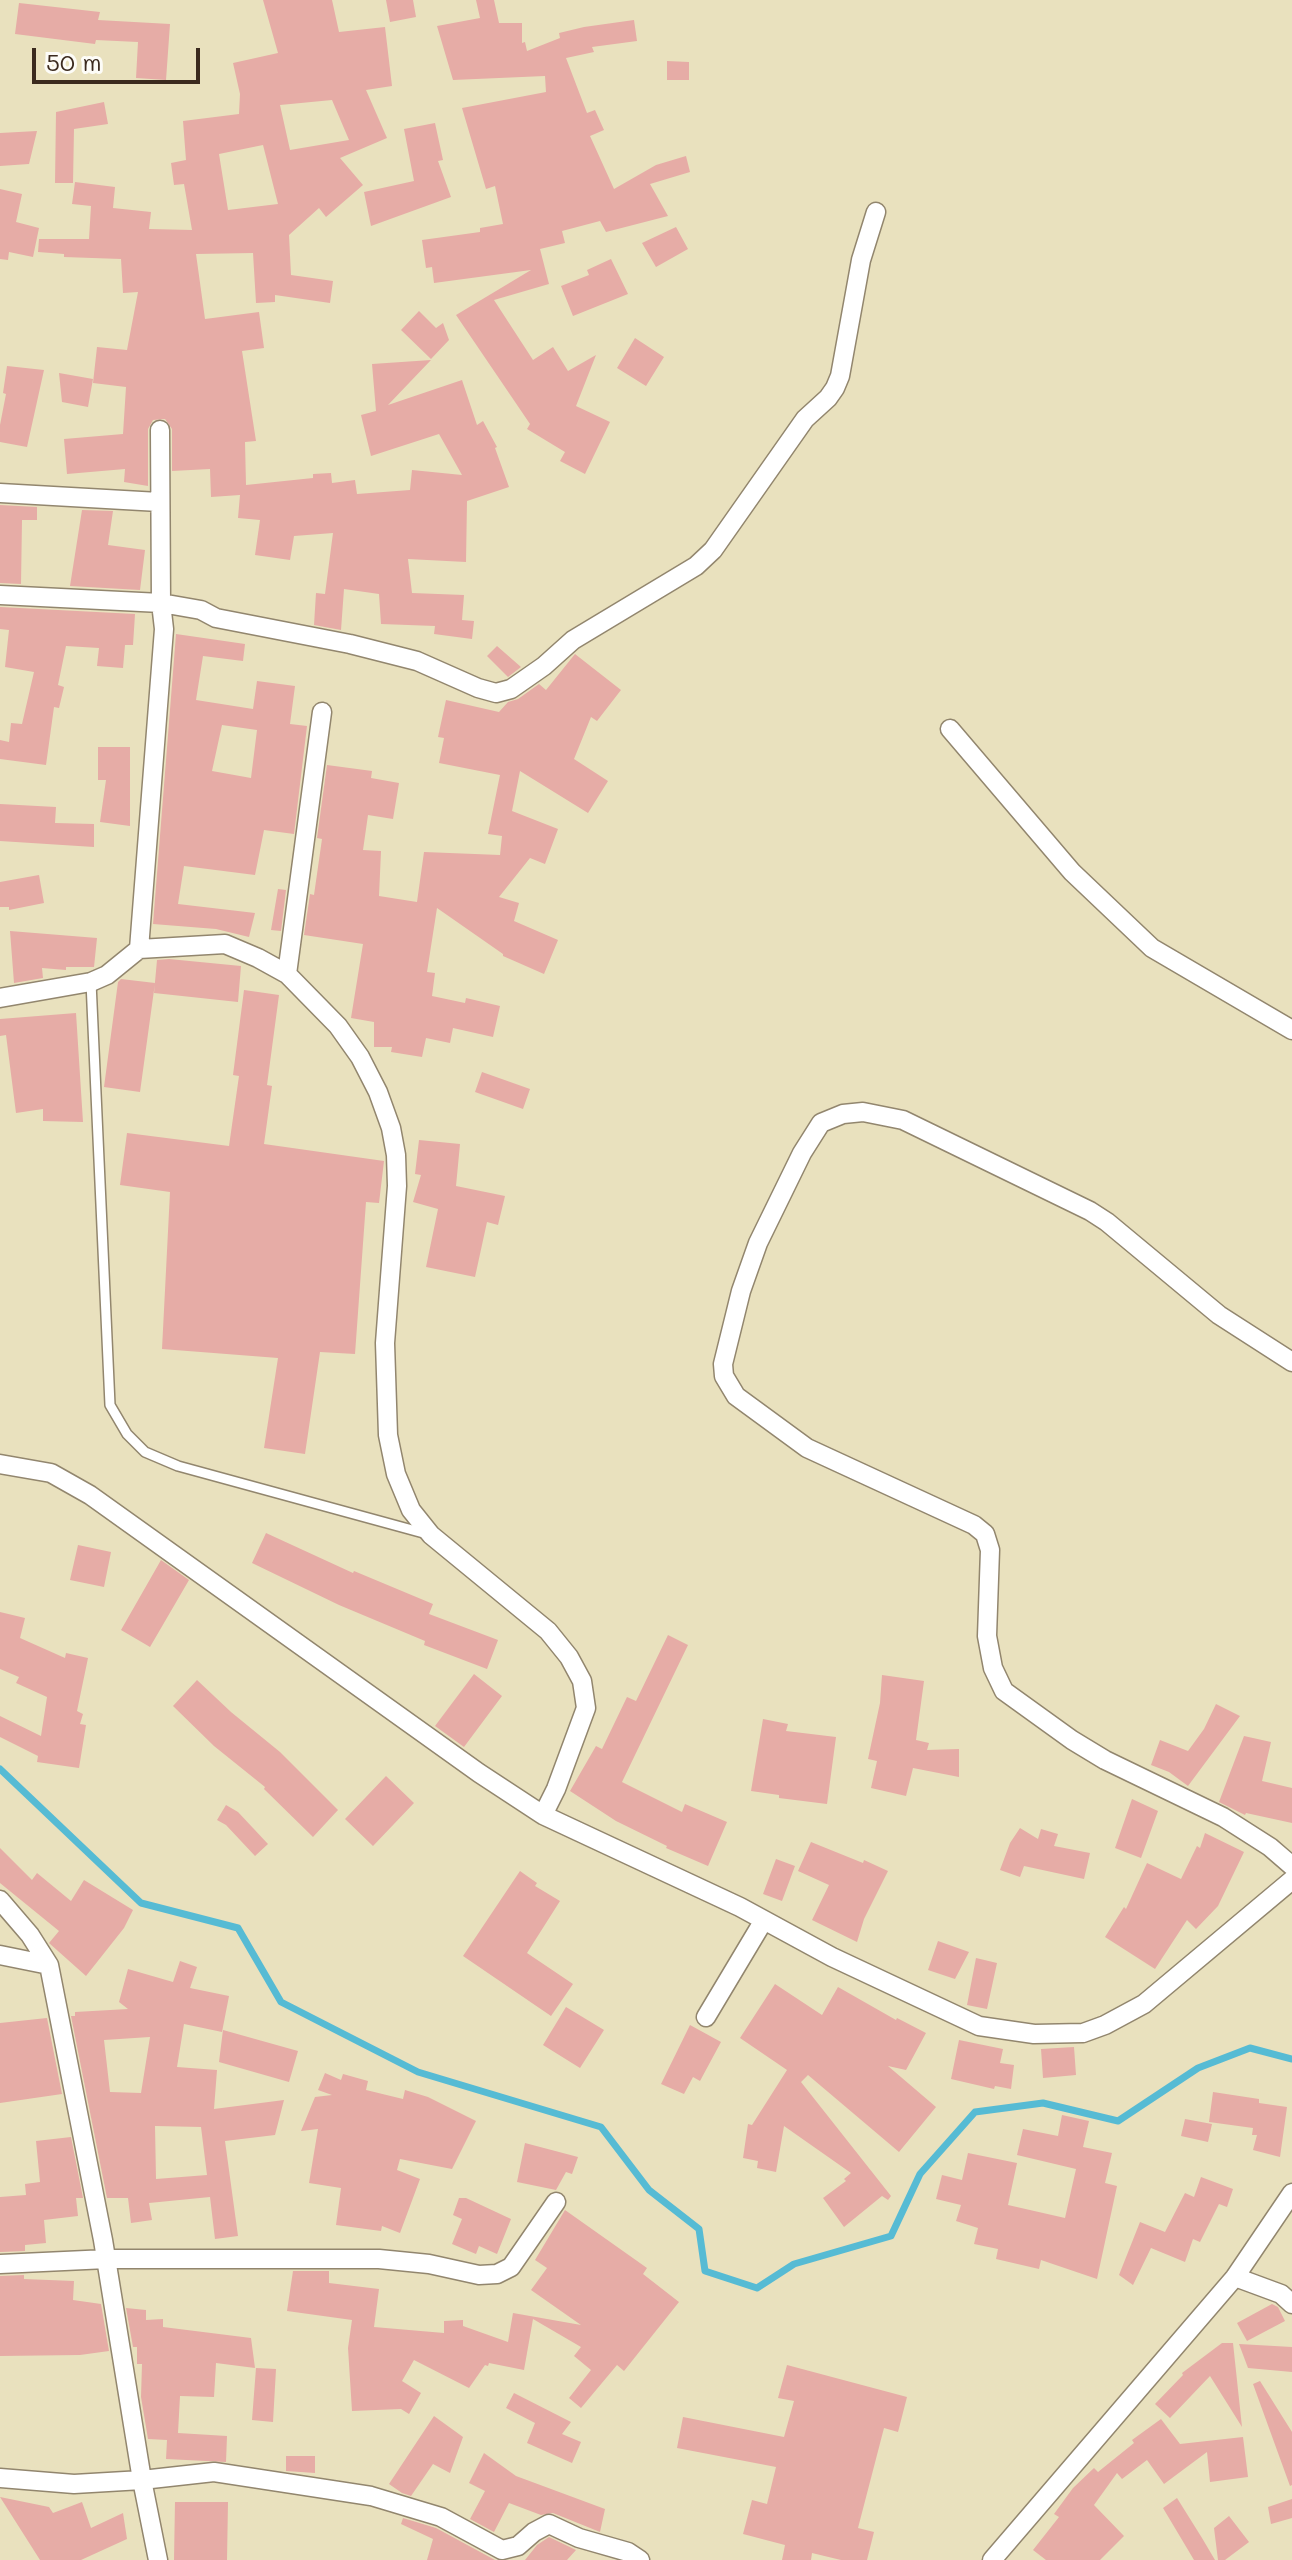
<!DOCTYPE html>
<html>
<head>
<meta charset="utf-8">
<style>
	body { margin:0 }
	#map { position:relative; width:1292px; height:2560px; overflow:hidden; background:#e9e1be; font-family:Mali,sans-serif }
	canvas { display:block }
	.scale { position:absolute; left:32px; top:48px; width:168px; height:36px; box-sizing:border-box; border:4px solid #3b2a1e; border-top:0; padding-left:10px; font-size:24px; line-height:28px; white-space:nowrap; color:#3b2a1e; -webkit-text-stroke:6px #fdfcf7; paint-order:stroke }
</style>
</head>
<body>
<div id="map">
<canvas width="1292" height="2560"></canvas>
<div class="scale">50 m</div>
</div>
<script>
const context = document.querySelector('canvas').getContext('2d');
context.lineJoin = 'round';
function shape(rows) {
  const path = new Path2D();
  for (const r of rows) {
    path.moveTo(r[0], r[1]);
    for (let i = 2; i < r.length; i += 2) path.lineTo(r[i], r[i + 1]);
  }
  return path;
}
function stroke(path, color, width, dash) {
  context.strokeStyle = color;
  context.lineWidth = width;
  context.lineCap = dash ? 'butt' : 'round';
  context.setLineDash(dash || []);
  context.stroke(path);
}
function paint(path, color) {
  context.fillStyle = color;
  context.fill(path, 'evenodd');
}
stroke(shape([
	[0,1769,141,1903,238,1928,281,2002,418,2072,601,2127,649,2190,699,2229,705,2271,757,2288,794,2264,891,2236,920,2174,975,2112,1043,2103,1118,2121,1198,2068,1250,2048,1292,2059]
]), '#56bbd4', 7);
paint(shape([
	[263,0,332,0,339,32,385,27,392,86,366,90,387,138,340,158,363,185,326,217,319,208,289,235,291,275,333,281,330,303,275,295,275,302,256,303,253,253,196,254,205,319,259,312,264,348,242,351,256,441,245,442,246,485,313,478,313,474,331,473,332,483,355,480,357,494,410,490,412,470,462,475,439,434,371,456,361,415,376,411,372,364,431,360,388,405,462,380,477,425,483,421,497,447,495,448,509,487,467,501,466,562,408,559,412,593,464,595,462,620,474,621,472,639,434,634,435,626,381,624,379,594,344,589,341,630,314,625,316,593,325,594,333,533,294,536,290,560,255,555,260,520,238,518,240,495,211,497,210,469,172,471,172,429,165,419,153,420,148,429,148,486,124,482,125,469,67,474,64,439,123,434,126,387,93,383,97,347,127,350,138,292,123,293,121,259,64,257,64,254,38,252,39,239,89,239,91,206,72,204,75,182,115,187,113,208,151,212,149,229,192,230,184,184,174,185,171,163,186,160,183,121,239,114,240,94,233,63,278,53],
	[332,100,349,140,290,150,280,105],
	[263,145,278,204,228,210,219,154],
	[386,0,413,0,416,17,390,22],
	[476,0,494,0,499,23,522,23,522,43,525,42,527,51,560,38,559,33,584,27,634,20,637,41,592,47,594,52,566,58,587,113,595,110,604,130,590,136,614,189,656,165,686,156,690,172,650,184,668,216,606,232,600,221,562,231,565,243,540,249,549,284,494,300,533,360,553,347,568,371,596,355,576,406,610,422,585,474,560,461,565,452,527,429,530,424,456,315,531,270,434,283,432,267,426,268,422,240,480,232,480,228,503,224,495,186,486,189,462,108,546,92,545,76,453,80,437,26,480,18],
	[19,3,100,12,98,20,170,24,166,80,136,78,138,42,96,40,95,44,15,34],
	[667,61,689,62,689,80,667,80],
	[104,102,108,124,74,129,73,183,55,183,56,112],
	[435,123,443,160,438,161,451,197,371,226,364,192,414,181,404,129],
	[37,131,29,164,0,166,0,133],
	[0,189,22,194,16,222,39,228,33,257,9,252,8,260,0,259],
	[676,227,688,249,656,267,642,243],
	[611,259,628,294,573,316,561,286,589,275,587,270],
	[419,311,436,328,443,323,449,340,431,359,401,330],
	[635,338,664,357,646,386,617,368],
	[7,366,44,370,27,447,0,442,0,425,6,394,3,393],
	[59,373,93,379,88,407,62,402],
	[0,505,37,507,37,520,22,520,21,584,0,583],
	[82,510,113,511,108,545,145,550,140,590,70,586],
	[0,607,135,614,133,645,125,645,123,668,97,666,99,648,66,646,58,685,64,687,59,708,54,707,46,765,0,759,0,740,9,742,11,723,22,724,34,672,5,667,9,630,0,629],
	[176,634,245,644,243,661,203,656,196,700,253,709,257,681,295,686,290,724,307,726,294,834,264,830,255,875,184,866,178,904,255,913,249,937,216,929,153,924],
	[222,725,257,730,251,778,212,771],
	[497,646,521,667,508,677,487,656],
	[575,654,621,690,597,721,591,717,574,759,608,781,588,813,520,771,512,811,558,829,545,864,530,858,499,897,519,903,514,921,558,940,544,974,503,956,503,954,437,908,427,972,435,973,432,996,465,1003,466,998,500,1006,493,1037,453,1028,450,1043,426,1038,422,1057,391,1052,392,1047,374,1047,374,1022,351,1018,363,944,304,935,310,894,314,895,322,839,317,838,327,765,372,771,371,778,399,783,393,819,368,815,363,850,381,851,379,896,417,902,424,852,500,855,502,836,488,834,500,775,439,763,444,738,438,737,446,700,499,712,508,702,518,699,539,684,546,690],
	[98,747,130,747,130,826,100,822,106,780,98,780],
	[0,804,56,807,55,823,94,824,94,847,0,841],
	[39,875,44,903,9,910,9,907,0,907,0,882],
	[278,889,286,890,281,931,271,930],
	[10,931,97,938,94,967,66,967,66,970,42,968,43,978,14,983],
	[169,959,241,966,238,1002,154,993,157,960],
	[121,979,155,983,140,1092,104,1087,118,982],
	[244,990,279,995,267,1085,272,1086,264,1144,384,1161,379,1203,366,1202,355,1354,320,1352,305,1454,264,1448,278,1358,162,1349,170,1192,120,1185,127,1133,229,1146,239,1076,233,1075],
	[76,1013,83,1122,43,1121,43,1109,16,1113,6,1035,0,1036,0,1019],
	[482,1072,530,1089,523,1109,475,1092],
	[419,1140,460,1144,456,1186,505,1196,498,1225,487,1222,475,1277,426,1267,438,1209,413,1202,421,1175,415,1174],
	[266,1533,353,1573,354,1571,433,1604,429,1614,498,1640,487,1669,424,1645,425,1641,339,1605,252,1563],
	[78,1545,111,1552,104,1587,70,1580],
	[161,1560,189,1580,150,1647,121,1630],
	[0,1612,25,1618,20,1638,65,1658,66,1653,88,1658,77,1711,83,1714,80,1724,86,1725,79,1768,37,1762,38,1756,0,1737,0,1716,41,1736,47,1697,16,1683,19,1677,0,1669],
	[668,1635,688,1645,622,1782,682,1812,685,1804,727,1822,708,1866,666,1848,667,1846,616,1821,570,1791,596,1746,602,1749,627,1697,636,1701],
	[474,1674,502,1696,464,1747,435,1726],
	[882,1675,924,1681,916,1740,929,1743,927,1750,959,1749,959,1777,913,1768,906,1796,871,1788,877,1761,868,1759,880,1703],
	[197,1680,231,1712,280,1752,338,1810,313,1837,264,1789,265,1787,214,1746,173,1706],
	[1216,1704,1240,1716,1188,1786,1169,1772,1151,1765,1160,1740,1188,1751,1204,1729],
	[763,1719,788,1724,786,1731,836,1737,827,1804,779,1798,779,1795,751,1791],
	[1244,1736,1271,1742,1262,1781,1292,1788,1292,1823,1246,1813,1245,1815,1219,1802],
	[386,1776,414,1803,373,1846,345,1819],
	[1132,1799,1158,1811,1141,1858,1115,1848],
	[226,1805,238,1812,268,1844,255,1856,226,1825,217,1820],
	[1020,1828,1038,1839,1041,1829,1058,1834,1054,1846,1090,1853,1084,1879,1024,1866,1020,1877,1000,1870,1010,1843],
	[1205,1833,1244,1852,1218,1906,1196,1929,1187,1920,1155,1969,1105,1937,1124,1907,1126,1909,1147,1863,1181,1879,1197,1846,1200,1848],
	[811,1842,863,1863,864,1860,888,1871,864,1919,857,1942,812,1920,829,1885,798,1871],
	[0,1848,32,1880,37,1873,71,1901,84,1880,133,1910,124,1928,86,1976,49,1943,59,1931,0,1883],
	[776,1859,795,1866,782,1901,763,1894],
	[520,1871,537,1883,535,1886,560,1901,527,1953,573,1984,551,2016,463,1956],
	[938,1941,969,1952,955,1979,928,1970],
	[976,1958,997,1963,987,2009,967,2005],
	[180,1961,197,1967,190,1988,229,1996,222,2032,184,2024,177,2067,217,2070,214,2109,284,2100,275,2135,225,2141,238,2236,215,2239,210,2197,149,2203,152,2220,131,2223,128,2198,107,2198,71,2016,75,2016,75,2012,128,2009,119,2002,128,1969,173,1982],
	[150,2037,141,2093,110,2092,104,2040],
	[155,2126,201,2127,207,2175,156,2179],
	[775,1984,822,2015,838,1987,896,2020,897,2018,926,2033,906,2070,888,2066,936,2107,899,2152,808,2075,801,2082,891,2196,888,2200,882,2196,844,2227,823,2198,846,2181,844,2179,851,2173,784,2126,776,2172,757,2168,758,2161,743,2158,748,2124,752,2125,787,2070,740,2038],
	[566,2007,604,2030,580,2068,543,2045],
	[47,2018,62,2094,0,2103,0,2023],
	[690,2025,721,2042,700,2081,693,2077,684,2094,661,2084],
	[223,2030,298,2051,289,2082,219,2062],
	[959,2040,1003,2049,1000,2063,1014,2065,1011,2089,995,2086,994,2089,951,2079],
	[1074,2047,1076,2075,1043,2078,1041,2049],
	[325,2073,341,2080,343,2074,368,2081,366,2090,403,2099,405,2090,428,2097,476,2121,452,2169,400,2159,397,2170,420,2179,400,2233,382,2226,381,2231,336,2225,341,2188,309,2183,318,2129,301,2131,315,2097,332,2095,318,2090],
	[1213,2092,1259,2099,1259,2103,1287,2107,1280,2157,1253,2150,1257,2135,1252,2135,1253,2128,1209,2122],
	[1062,2115,1089,2121,1083,2147,1112,2153,1105,2183,1117,2186,1097,2279,1041,2260,1039,2269,996,2259,998,2249,974,2244,978,2228,956,2221,961,2205,936,2199,942,2175,962,2180,968,2153,1017,2163,1008,2205,1065,2218,1076,2169,1017,2155,1023,2129,1058,2136],
	[1185,2119,1212,2124,1208,2142,1181,2136],
	[71,2137,83,2198,76,2198,78,2216,44,2220,46,2243,25,2245,25,2251,0,2252,0,2197,26,2195,25,2184,40,2182,36,2141],
	[525,2143,578,2157,572,2174,566,2172,556,2190,517,2182],
	[1201,2177,1233,2189,1227,2207,1219,2204,1200,2242,1193,2239,1185,2262,1151,2248,1133,2285,1119,2275,1140,2222,1165,2232,1185,2193,1194,2197],
	[459,2198,466,2198,511,2219,497,2254,479,2246,476,2254,452,2244,462,2219,453,2215],
	[565,2210,647,2268,643,2274,679,2302,624,2371,617,2365,581,2408,569,2398,591,2370,574,2356,581,2347,533,2319,524,2370,489,2363,488,2366,485,2365,469,2388,414,2360,402,2381,421,2393,409,2414,401,2409,352,2411,348,2348,352,2320,287,2311,293,2271,329,2271,329,2283,379,2289,374,2327,444,2333,444,2321,463,2320,463,2326,508,2342,513,2313,581,2325,531,2290,547,2268,535,2260],
	[24,2275,24,2279,74,2281,73,2300,101,2304,109,2351,80,2355,0,2356,0,2276],
	[1272,2304,1278,2307,1285,2321,1247,2341,1237,2323],
	[126,2308,146,2310,146,2320,163,2319,163,2327,251,2338,255,2368,216,2363,214,2397,180,2396,178,2433,227,2436,226,2462,166,2459,167,2440,148,2439,141,2397,142,2364,137,2364,137,2347,133,2347],
	[1222,2343,1233,2343,1242,2427,1210,2376,1170,2418,1155,2404,1183,2375,1182,2373],
	[1239,2344,1292,2347,1292,2372,1248,2368],
	[787,2365,907,2397,898,2432,884,2428,858,2528,874,2532,867,2560,841,2560,812,2553,811,2560,782,2560,785,2545,743,2534,752,2500,767,2504,776,2467,677,2448,683,2417,784,2437,794,2401,778,2398],
	[256,2368,276,2369,273,2422,252,2420],
	[1260,2381,1292,2432,1292,2485,1290,2486,1253,2384],
	[514,2393,571,2422,562,2434,581,2442,572,2463,527,2443,535,2423,506,2408],
	[434,2416,463,2437,450,2473,433,2464,411,2496,402,2493,389,2484],
	[1161,2419,1180,2444,1243,2437,1248,2477,1210,2482,1207,2452,1164,2484,1147,2460,1122,2479,1117,2473,1094,2505,1124,2536,1100,2560,1046,2560,1033,2550,1059,2517,1054,2514,1073,2488,1094,2468,1098,2472,1134,2443,1132,2440],
	[484,2453,516,2476,605,2509,600,2532,553,2513,541,2515,509,2503,494,2532,470,2519,485,2491,469,2483],
	[286,2456,315,2456,315,2473,286,2471],
	[0,2497,49,2507,53,2513,82,2502,91,2528,123,2513,127,2539,81,2560,40,2560],
	[1177,2498,1202,2538,1215,2560,1194,2560,1163,2508],
	[1292,2499,1292,2518,1271,2524,1268,2507],
	[175,2502,228,2502,227,2560,174,2560],
	[1229,2516,1249,2542,1225,2560,1218,2560,1214,2528],
	[403,2518,436,2528,495,2560,427,2560,433,2539,401,2524],
	[549,2537,576,2550,567,2560,525,2560,537,2545]
]), '#e6aca6');
const lane = shape([
	[91,982,110,1405,127,1434,145,1452,178,1466,427,1534]
]);
const street = shape([
	[876,212,861,260,840,376,835,388,828,398,805,419,713,550,696,566,573,640,544,666,511,689,496,693,478,688,417,661,350,644,216,618,201,610,161,603,164,629,139,949,225,944,258,958,287,974,338,1026,360,1057,378,1092,391,1128,396,1155,397,1186,385,1343,388,1435,396,1474,411,1510,431,1535,548,1631,569,1657,582,1681,586,1708,556,1789,543,1815,740,1907,832,1957,979,2026,1034,2034,1083,2033,1105,2025,1144,2004,1292,1880],
	[0,493,159,502],
	[0,595,161,603,160,430],
	[950,729,1072,872,1152,948,1292,1030],
	[287,974,322,712],
	[0,998,91,982,107,975,139,949],
	[1292,1362,1219,1315,1107,1222,1090,1211,903,1120,863,1112,843,1114,821,1123,802,1153,758,1243,741,1291,723,1364,724,1376,736,1396,807,1448,974,1525,985,1534,990,1550,987,1636,993,1668,1004,1691,1072,1740,1105,1760,1223,1817,1270,1847,1292,1866],
	[0,1464,51,1473,90,1495,479,1773,543,1815],
	[0,1900,30,1935,49,1965,103,2240,142,2480,158,2560],
	[0,1955,49,1965],
	[706,2017,764,1920],
	[0,2264,107,2259,379,2259,429,2264,479,2275,497,2274,511,2267,556,2202],
	[1235,2277,1281,2294,1292,2304],
	[0,2478,74,2484,142,2480,214,2472,371,2496,441,2517,502,2550,518,2546,534,2532,549,2524,579,2538,628,2552,640,2560],
	[992,2560,1235,2277,1292,2193]
]);
stroke(lane, '#92866e', 12);
stroke(street, '#92866e', 21);
stroke(lane, '#fff', 9);
stroke(street, '#fff', 18);
</script>
</body>
</html>
